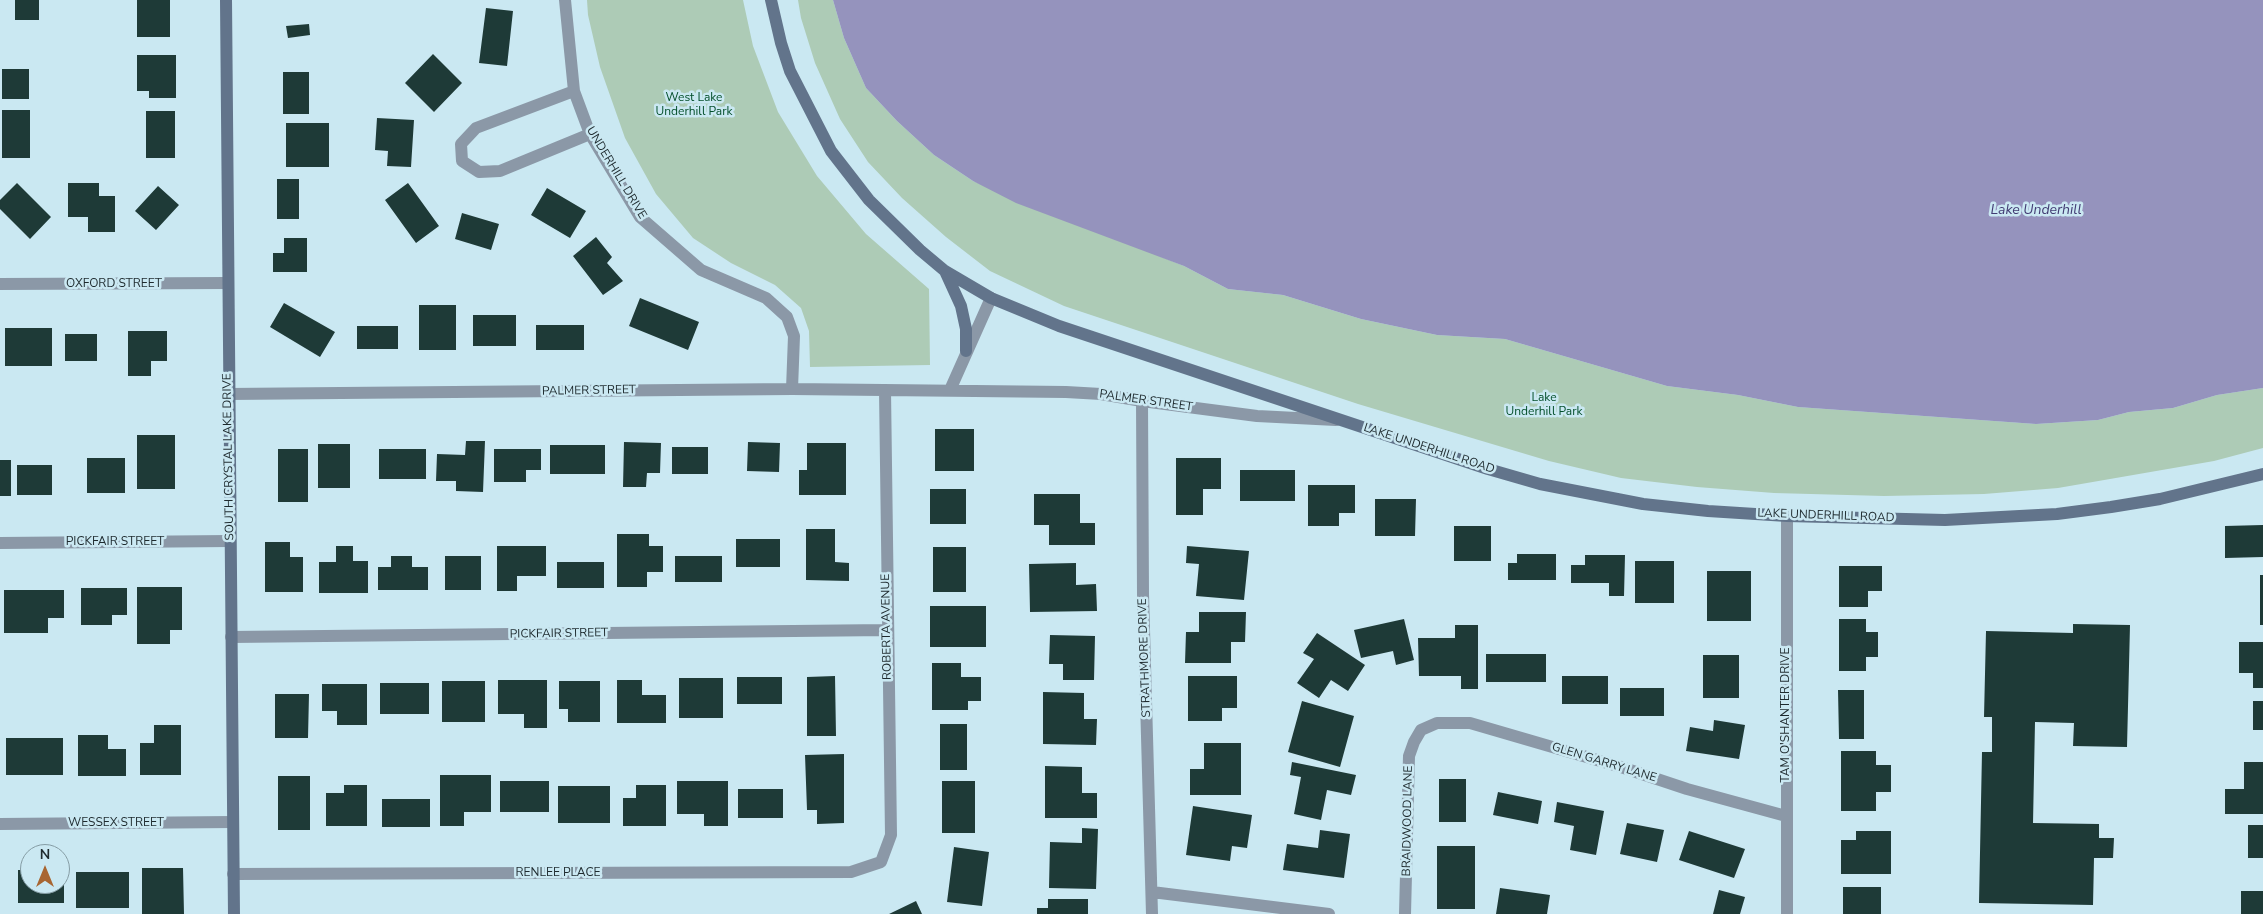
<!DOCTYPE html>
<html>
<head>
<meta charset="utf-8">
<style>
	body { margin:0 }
	#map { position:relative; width:2263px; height:914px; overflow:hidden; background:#cae8f2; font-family:"Nunito Sans",sans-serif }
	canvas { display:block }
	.north { position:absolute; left:20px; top:844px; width:50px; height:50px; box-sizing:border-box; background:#cae8f2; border:1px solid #859ca4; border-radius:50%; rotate:0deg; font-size:14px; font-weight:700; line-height:20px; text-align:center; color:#1e2a2e }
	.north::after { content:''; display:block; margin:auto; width:18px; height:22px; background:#a86632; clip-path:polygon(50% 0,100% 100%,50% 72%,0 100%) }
</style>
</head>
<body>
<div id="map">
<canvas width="2263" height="914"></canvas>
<div class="north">N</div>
</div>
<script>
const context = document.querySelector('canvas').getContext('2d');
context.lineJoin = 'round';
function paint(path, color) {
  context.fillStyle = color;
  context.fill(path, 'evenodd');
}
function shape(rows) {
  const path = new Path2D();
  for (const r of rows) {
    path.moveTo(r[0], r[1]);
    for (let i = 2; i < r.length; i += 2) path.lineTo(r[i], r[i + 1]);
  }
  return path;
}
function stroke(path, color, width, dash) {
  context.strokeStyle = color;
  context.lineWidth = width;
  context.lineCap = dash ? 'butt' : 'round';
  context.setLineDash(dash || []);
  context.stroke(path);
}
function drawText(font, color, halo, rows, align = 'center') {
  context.font = font + ' "Nunito Sans",sans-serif';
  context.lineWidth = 5;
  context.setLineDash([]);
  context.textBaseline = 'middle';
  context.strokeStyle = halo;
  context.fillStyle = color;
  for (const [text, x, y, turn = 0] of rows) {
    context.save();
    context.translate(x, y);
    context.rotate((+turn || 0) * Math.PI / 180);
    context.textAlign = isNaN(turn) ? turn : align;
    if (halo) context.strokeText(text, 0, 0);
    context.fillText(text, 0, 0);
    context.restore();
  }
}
paint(shape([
	[587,0,743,0,753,46,778,112,817,176,866,234,929,289,930,365,810,367,809,331,801,308,775,285,731,263,693,238,656,194,625,138,600,67,588,15],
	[798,0,833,0,844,38,866,88,897,121,934,155,973,181,1184,266,1228,289,1283,295,1361,319,1437,335,1505,339,1667,386,1738,395,1798,407,2036,424,2098,420,2129,412,2173,408,2217,395,2263,388,2263,448,2214,461,2058,488,1984,494,1884,496,1774,493,1697,487,1621,478,1549,461,1358,404,1064,306,990,271,946,237,902,198,868,162,840,119,815,63,801,18]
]), '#adcbb6');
paint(shape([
	[833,0,2263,0,2263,388,2217,395,2173,408,2129,412,2098,420,2036,424,1798,407,1738,395,1667,386,1505,339,1437,335,1361,319,1283,295,1228,289,1184,266,1016,203,973,181,934,155,897,121,866,88,844,38]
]), '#9593bd');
paint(shape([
	[15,0,39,0,39,20,15,20],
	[137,0,170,0,170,37,137,37],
	[486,8,513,11,507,66,479,63],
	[309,24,310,35,288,38,286,26],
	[433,54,462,83,434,112,405,83],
	[137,55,176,55,176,98,149,98,149,91,137,91],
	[2,69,29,69,29,99,2,99],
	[283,72,309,72,309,114,283,114],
	[2,110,30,110,30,158,2,158],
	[146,111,175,111,175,158,146,158],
	[377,118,414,120,411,167,387,166,388,151,375,150],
	[286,123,329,123,329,167,286,167],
	[277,179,299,179,299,219,277,219],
	[17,183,51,217,30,239,0,209,0,200],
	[68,183,99,183,99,196,115,196,115,232,88,232,88,217,68,217],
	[408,183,439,226,416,243,385,200],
	[158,186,179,205,156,230,135,211],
	[547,188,586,211,570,238,531,215],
	[462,213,499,224,491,250,455,239],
	[596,237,612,257,607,263,623,281,603,295,573,256],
	[284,238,307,238,307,272,273,272,273,253,284,253],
	[640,298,699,322,688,350,629,326],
	[284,303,335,332,320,357,270,327],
	[419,305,456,305,456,350,419,350],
	[473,315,516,315,516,346,473,346],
	[536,325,584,325,584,350,536,350],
	[357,326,398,326,398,349,357,349],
	[5,328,52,328,52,366,5,366],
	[128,331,167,331,167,361,151,361,151,376,128,376],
	[65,334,97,334,97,361,65,361],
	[935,429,974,429,974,471,935,471],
	[137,435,175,435,175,489,137,489],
	[466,441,485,441,483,492,456,491,456,481,436,481,437,454,465,455],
	[624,442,661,443,660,473,647,473,646,487,623,487],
	[748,442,780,443,779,472,747,471],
	[807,443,846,443,846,495,799,495,799,470,807,470],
	[318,444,350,444,350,488,318,488],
	[550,445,605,445,605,474,550,474],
	[672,447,708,447,708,474,672,474],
	[278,449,308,449,308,502,278,502],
	[379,449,426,449,426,479,379,479],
	[494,449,541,449,541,470,526,470,526,482,494,482],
	[87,458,125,458,125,493,87,493],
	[1176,458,1221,458,1221,489,1203,489,1203,515,1176,515],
	[0,460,11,460,11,496,0,496],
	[17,465,52,465,52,495,17,495],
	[1240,470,1295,470,1295,501,1240,501],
	[1308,485,1355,485,1355,513,1339,513,1339,526,1308,526],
	[930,489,966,489,966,524,930,524],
	[1034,494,1080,494,1080,523,1095,523,1095,545,1049,545,1049,525,1034,525],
	[1375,499,1416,499,1415,536,1375,536],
	[2263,525,2263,557,2225,558,2225,526],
	[1454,526,1491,526,1491,561,1454,561],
	[806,529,835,529,835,562,849,563,849,581,806,580],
	[617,534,649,534,649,546,663,546,663,572,647,572,647,587,617,587],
	[736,539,780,539,780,567,736,567],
	[265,542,290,542,290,557,303,557,303,592,265,592],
	[336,546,353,546,353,561,368,561,368,593,319,593,319,562,336,562],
	[497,546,546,546,546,576,517,576,517,591,497,591],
	[1187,546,1249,551,1244,600,1196,596,1199,564,1186,563],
	[933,547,966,547,966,592,933,592],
	[1517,554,1556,554,1556,580,1508,580,1508,563,1517,563],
	[1585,555,1625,555,1624,596,1609,596,1609,583,1571,583,1571,565,1585,565],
	[391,556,412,556,412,567,428,567,428,590,378,590,378,567,391,567],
	[445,556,481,556,481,590,445,590],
	[675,556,722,556,722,582,675,582],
	[1635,561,1674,561,1674,603,1635,603],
	[557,562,604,562,604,588,557,588],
	[1076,563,1076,585,1096,584,1097,611,1030,612,1029,564],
	[1839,566,1882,566,1882,591,1868,591,1868,607,1839,607],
	[1707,571,1751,571,1751,621,1707,621],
	[2260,575,2263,575,2263,625,2260,625],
	[137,587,182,587,182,630,170,630,170,644,137,644],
	[81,588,127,588,127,615,112,615,112,625,81,625],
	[4,590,64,590,64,618,48,618,48,633,4,633],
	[930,606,986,606,986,647,930,647],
	[1199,612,1246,612,1245,642,1231,642,1231,663,1185,663,1186,632,1199,632],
	[1404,619,1414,660,1396,665,1393,651,1361,658,1354,630],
	[1839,619,1866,619,1866,632,1878,632,1878,657,1866,657,1866,671,1839,671],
	[2073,624,2130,625,2127,747,2073,746,2074,723,2035,722,2033,823,2099,824,2099,838,2114,838,2113,858,2094,858,2093,905,1979,903,1982,752,1992,752,1992,717,1984,717,1986,631,2073,633],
	[1455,625,1478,625,1478,689,1461,689,1461,676,1419,676,1418,638,1455,638],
	[1317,633,1365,665,1348,691,1331,680,1319,698,1297,683,1314,659,1303,653],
	[1050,635,1095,636,1094,680,1063,680,1063,664,1049,664],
	[2239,642,2263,642,2263,688,2253,688,2253,673,2239,673],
	[1486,654,1546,654,1546,682,1486,682],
	[1703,655,1739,655,1739,698,1703,698],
	[932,663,961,663,961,677,981,677,981,701,968,701,968,710,932,710],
	[835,676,836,736,807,736,807,677],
	[1188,676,1237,676,1237,708,1222,708,1222,721,1188,721],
	[1562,676,1608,676,1608,704,1562,704],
	[737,677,782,677,782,704,737,704],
	[679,678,723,678,723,718,679,718],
	[498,680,547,680,547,728,524,728,524,714,498,714],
	[617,680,642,680,642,695,666,695,666,723,617,723],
	[442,681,485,681,485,722,442,722],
	[559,681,600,681,600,722,568,722,568,709,559,709],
	[380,683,429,683,429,714,380,714],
	[322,684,367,684,367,725,337,725,337,711,322,711],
	[1620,688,1664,688,1664,716,1620,716],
	[1838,690,1864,690,1864,739,1839,739],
	[1043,692,1084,693,1084,719,1097,719,1096,745,1043,744],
	[275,694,309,694,308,738,275,738],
	[1302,701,1354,716,1340,767,1288,752],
	[2253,701,2263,701,2263,730,2253,730],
	[1714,720,1745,725,1739,759,1686,751,1690,727,1713,731],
	[940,724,967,724,967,770,940,770],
	[154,725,181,725,181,775,140,775,140,743,154,743],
	[78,735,108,735,108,749,126,749,126,776,78,776],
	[6,738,63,738,63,775,6,775],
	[1204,743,1241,743,1241,795,1190,795,1190,769,1204,769],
	[1841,751,1876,751,1876,765,1891,765,1891,792,1876,792,1876,811,1841,811],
	[844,754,844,823,817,824,817,810,807,810,805,755],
	[1292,762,1356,775,1351,795,1327,790,1321,820,1294,814,1301,777,1290,775],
	[2244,762,2263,762,2263,814,2225,814,2225,789,2244,789],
	[1045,766,1082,767,1082,793,1097,793,1097,818,1045,818],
	[440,775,491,775,491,812,464,812,464,826,440,826],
	[278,776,310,776,310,830,278,830],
	[1439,779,1466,779,1466,822,1439,822],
	[500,781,549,781,549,812,500,812],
	[677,781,728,781,728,826,704,826,704,814,677,814],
	[942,781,975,781,975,833,942,833],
	[344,785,367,785,367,826,326,826,326,793,344,793],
	[636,785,666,785,666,826,623,826,623,798,636,798],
	[558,786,610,786,610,823,558,823],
	[738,789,783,789,783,818,738,818],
	[1498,792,1542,801,1538,824,1493,815],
	[382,799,430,799,430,827,382,827],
	[1557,802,1604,811,1596,855,1570,850,1574,826,1554,822],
	[1193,806,1252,815,1247,848,1232,846,1230,861,1186,855],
	[1627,823,1664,830,1657,862,1620,854],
	[2248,825,2263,825,2263,858,2248,858],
	[1082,828,1098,829,1096,889,1049,888,1050,842,1082,843],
	[1320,830,1350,834,1344,878,1283,870,1287,844,1318,848],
	[1689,831,1745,849,1734,878,1679,860],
	[1856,831,1891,831,1891,874,1841,874,1841,840,1856,840],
	[1437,846,1475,846,1475,909,1437,909],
	[954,847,989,852,982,906,947,902],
	[142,868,183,868,184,914,142,914],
	[18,870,30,870,30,884,60,884,60,870,64,870,64,903,18,903],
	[76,872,129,872,129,908,76,908],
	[1843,887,1881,887,1881,914,1843,914],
	[1500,888,1550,895,1547,914,1496,914],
	[1719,890,1745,897,1740,914,1713,914],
	[2241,891,2263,891,2263,914,2241,914],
	[1048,899,1088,899,1088,914,1037,914,1037,908,1048,908],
	[916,901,922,914,889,914]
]), '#1e3a37');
stroke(shape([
	[565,0,574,91,590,134,640,217,701,270,766,298,787,317,794,336,792,389],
	[574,91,476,128,461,144,462,161,479,172,500,171,590,134],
	[0,284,227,283],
	[950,390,991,298],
	[228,394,792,389,1066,392,1101,394,1142,401,1257,416,1336,420],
	[1142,401,1143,594,1152,914],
	[1787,516,1787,914],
	[0,543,230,541],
	[231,637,887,630],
	[0,824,233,822],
	[233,874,851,872,881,862,891,835,885,390],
	[1152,892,1329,914],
	[1405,914,1409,756,1414,742,1421,730,1437,723,1470,723,1621,767,1687,789,1786,816]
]), '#8b98a7', 12);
stroke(shape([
	[226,0,234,914],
	[771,0,781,43,790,71,831,151,869,200,920,250,945,271,991,298,1059,326,1488,469,1540,484,1643,504,1708,511,1787,516,1945,520,2057,514,2111,507,2160,499,2263,474],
	[945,271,961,306,966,329,966,351]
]), '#62748b', 12);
drawText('12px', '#044f2b', '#cae8f2', [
	["West Lake",694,98],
	["Underhill Park",694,112],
	["Lake",1544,398],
	["Underhill Park",1544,412]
]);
drawText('12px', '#1e2a2e', '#cae8f2', [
	["UNDERHILL DRIVE",616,173,59],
	["OXFORD STREET",114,284],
	["PALMER STREET",589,391,-1],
	["PALMER STREET",1146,401,8],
	["LAKE UNDERHILL ROAD",1429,449,18],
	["SOUTH CRYSTAL LAKE DRIVE",229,457,-91],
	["LAKE UNDERHILL ROAD",1826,516,2],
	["PICKFAIR STREET",115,542],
	["ROBERTA AVENUE",887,627,-91],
	["PICKFAIR STREET",559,634,-1],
	["STRATHMORE DRIVE",1145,658,-92],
	["TAM O'SHANTER DRIVE",1786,715,-90],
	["GLEN GARRY LANE",1604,763,17],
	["BRAIDWOOD LANE",1408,821,-89],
	["WESSEX STREET",116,823],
	["RENLEE PLACE",558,873]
]);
drawText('italic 14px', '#423c73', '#cae8f2', [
	["Lake Underhill",2036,211]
]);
</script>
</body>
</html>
